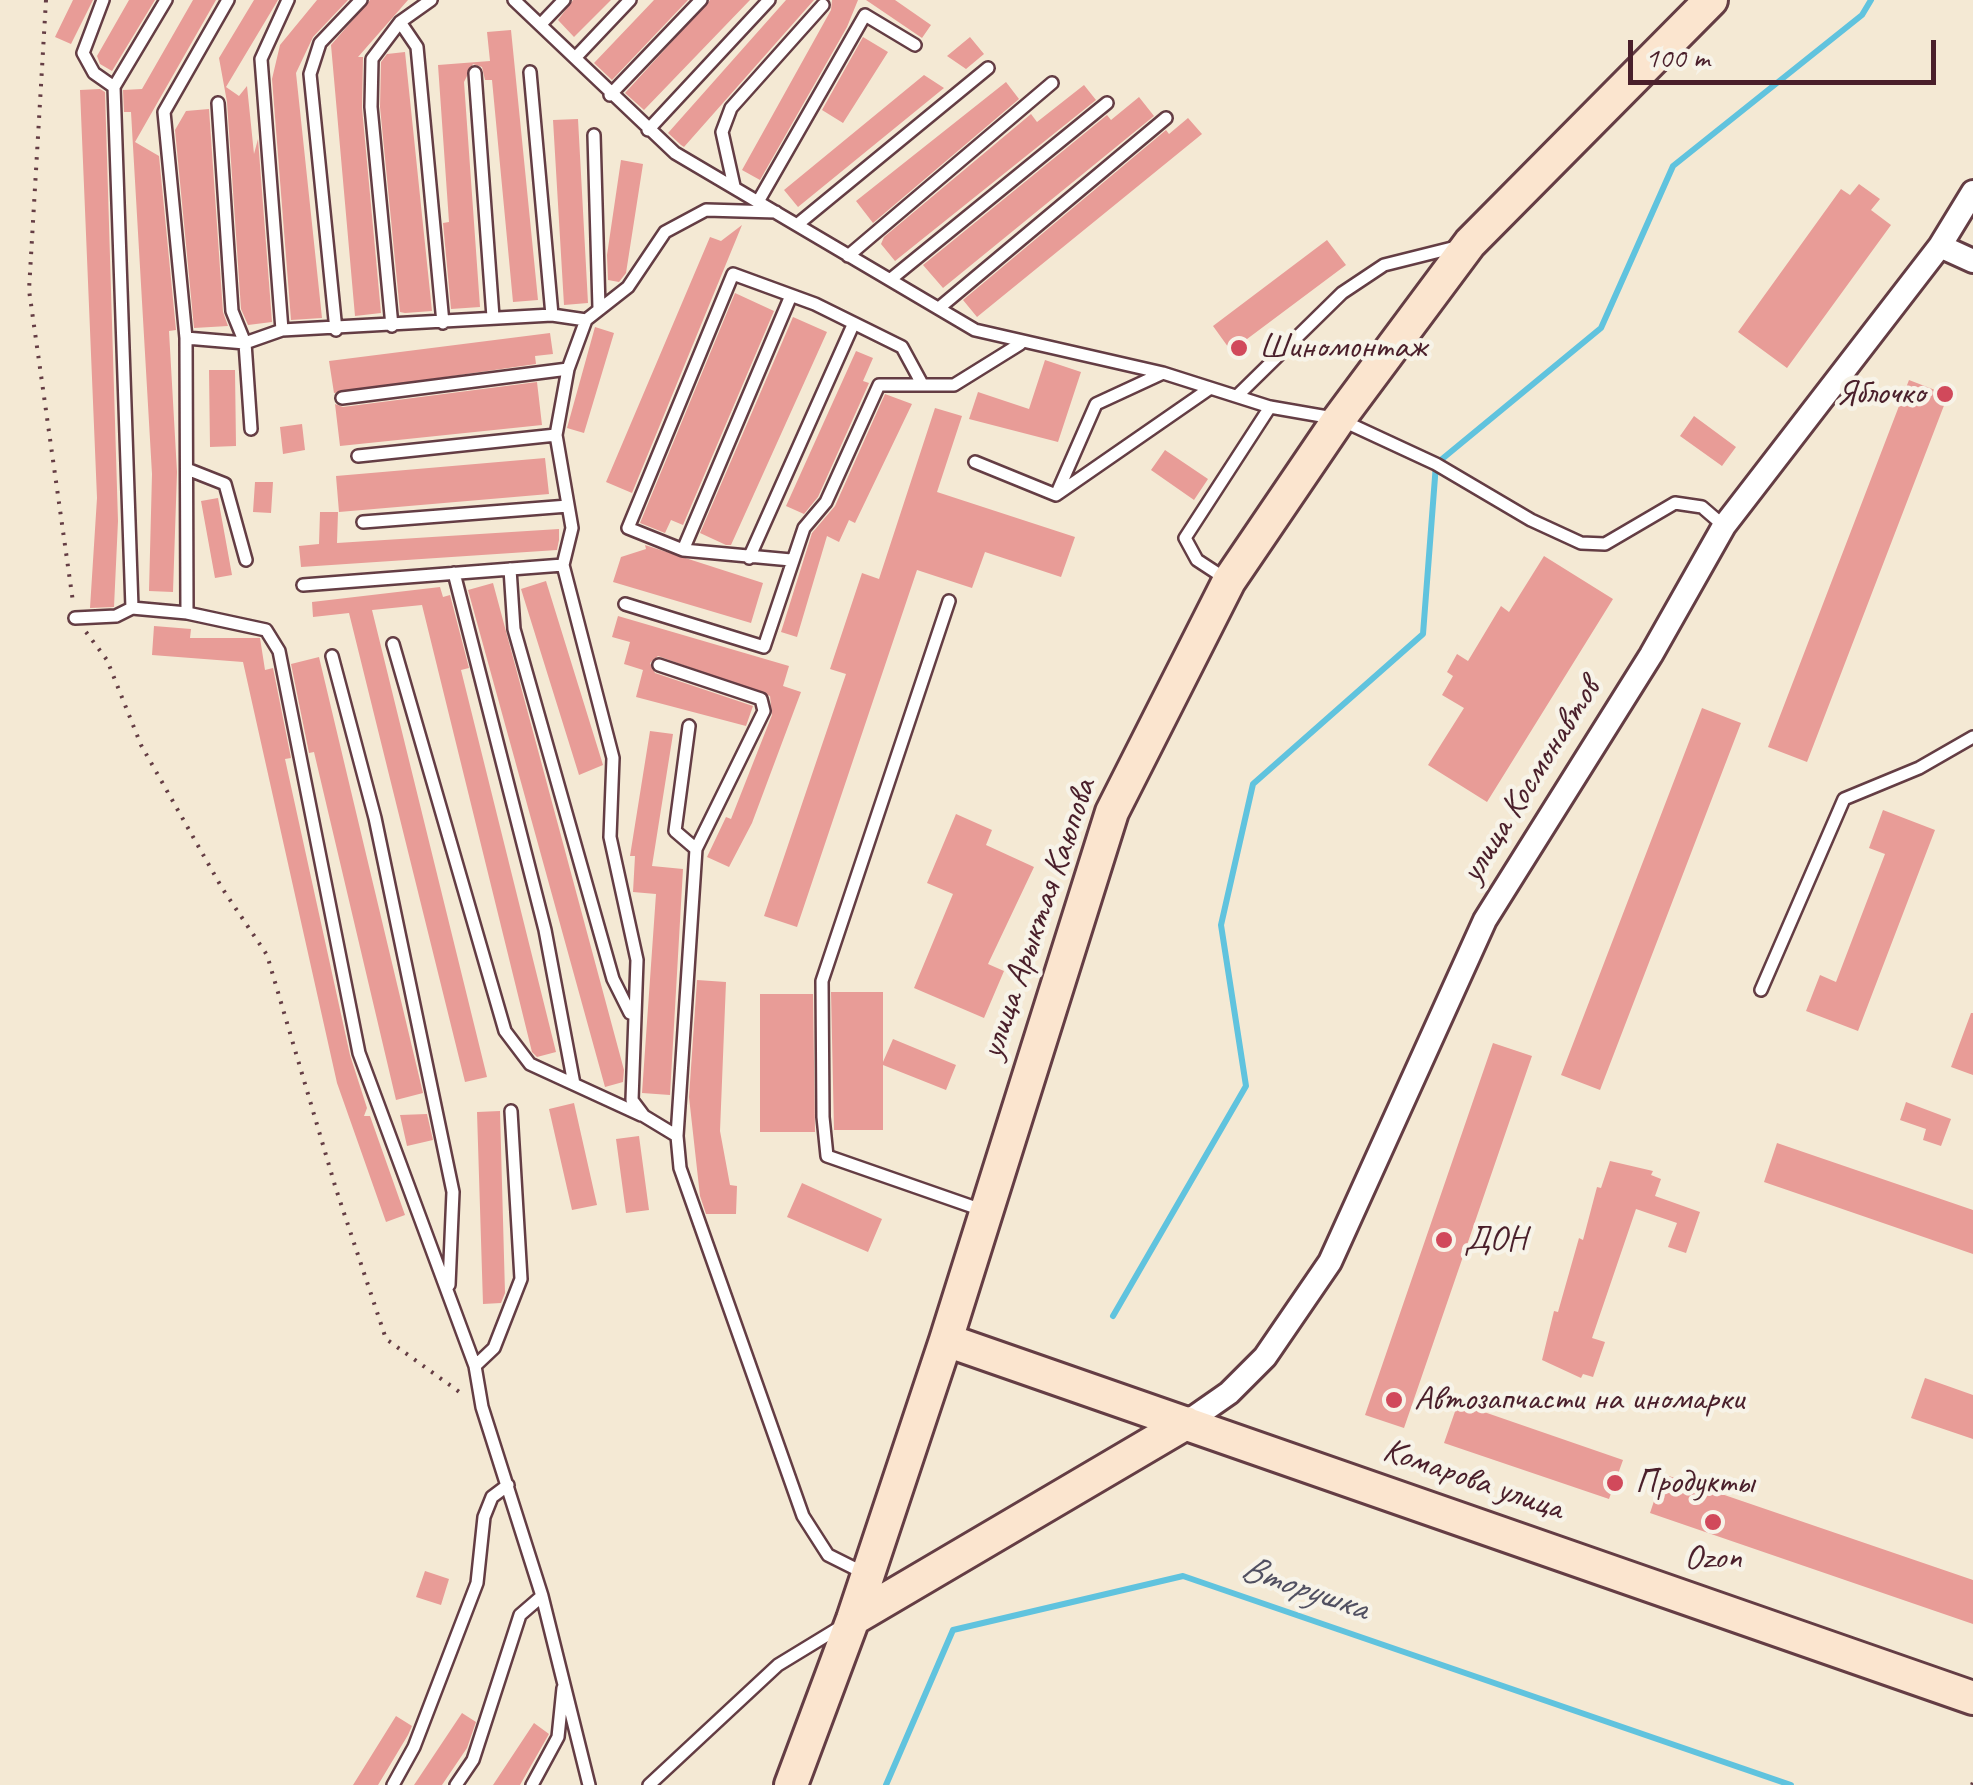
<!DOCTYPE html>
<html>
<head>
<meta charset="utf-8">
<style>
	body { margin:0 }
	#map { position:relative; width:1973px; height:1785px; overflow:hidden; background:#f4e9d4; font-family:Caveat,sans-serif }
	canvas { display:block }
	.scale { position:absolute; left:1628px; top:40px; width:308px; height:45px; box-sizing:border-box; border:5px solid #4a1f2b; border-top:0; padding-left:12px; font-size:30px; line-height:35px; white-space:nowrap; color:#4a1f2b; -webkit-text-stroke:8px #f7f3e8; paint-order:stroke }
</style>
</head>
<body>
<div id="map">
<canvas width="1973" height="1785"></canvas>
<div class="scale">100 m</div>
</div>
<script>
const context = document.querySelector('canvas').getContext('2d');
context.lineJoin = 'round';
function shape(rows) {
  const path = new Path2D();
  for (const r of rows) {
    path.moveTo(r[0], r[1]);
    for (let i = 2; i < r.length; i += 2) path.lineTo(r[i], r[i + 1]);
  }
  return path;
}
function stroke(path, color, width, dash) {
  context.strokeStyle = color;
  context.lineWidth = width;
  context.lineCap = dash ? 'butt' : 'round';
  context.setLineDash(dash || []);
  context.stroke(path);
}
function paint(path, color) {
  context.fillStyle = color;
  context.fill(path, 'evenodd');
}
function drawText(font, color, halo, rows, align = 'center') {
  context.font = font + ' Caveat,sans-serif';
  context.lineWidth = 9;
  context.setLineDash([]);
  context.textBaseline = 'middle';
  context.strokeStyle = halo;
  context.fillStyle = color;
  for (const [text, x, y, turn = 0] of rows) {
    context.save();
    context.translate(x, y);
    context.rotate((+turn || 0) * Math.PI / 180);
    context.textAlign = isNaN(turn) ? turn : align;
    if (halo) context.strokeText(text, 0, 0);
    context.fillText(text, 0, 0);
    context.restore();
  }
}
stroke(shape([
	[1113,1316,1246,1086,1221,925,1253,784,1423,634,1436,464,1601,328,1673,166,1862,15,1871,0],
	[886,1785,953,1630,1183,1576,1791,1785]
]), '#60c3de', 6);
paint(shape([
	[73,0,93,0,71,44,55,37],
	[129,0,155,0,112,71,100,64,97,56],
	[193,0,216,0,135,142,159,156,176,330,169,331,177,472,173,592,149,591,152,474,131,112,124,112,123,90,142,89],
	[254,0,278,0,226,87,239,96,247,86,254,154,258,139,272,322,248,325,241,309,227,102,219,58],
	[317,0,348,0,313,37,296,73,322,318,291,320,272,79,280,45],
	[370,0,408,0,358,57,363,57,362,108,381,313,355,316,331,45],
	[573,0,611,0,574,37,558,20],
	[654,0,688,0,612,80,594,63],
	[710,0,750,0,644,110,625,93],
	[786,0,814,0,684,147,681,145,668,133],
	[832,0,858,0,847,27,760,180,742,170,831,10],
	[866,0,895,0,931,25,922,38],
	[511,30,538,300,513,302,492,80,485,80,482,67,473,64,464,82,480,307,451,309,443,223,449,222,438,65,490,61,487,32],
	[863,37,888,52,843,123,822,110],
	[970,37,984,54,966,69,947,56],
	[405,52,432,311,405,313,400,312,380,107,381,62,387,54],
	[924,75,944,88,798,207,784,190],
	[1006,82,1019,99,873,223,856,201],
	[1084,85,1096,100,895,261,881,244,884,237,1031,114,1037,122],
	[100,89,105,92,118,521,114,607,90,608,97,498,80,90],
	[1139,97,1154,116,943,288,923,265,1107,115,1111,120],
	[209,109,223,312,228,326,194,328,175,130,186,111],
	[1188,118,1202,134,977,317,963,300,1166,130,1169,134],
	[578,119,588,303,564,305,553,120],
	[621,160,643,164,626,273,619,282,608,280,607,255],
	[1859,184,1880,199,1871,210,1891,225,1787,368,1738,332,1841,189,1850,195],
	[742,225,632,493,606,482,710,237,721,241],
	[1327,240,1346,265,1231,351,1213,326],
	[735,293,774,311,683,525,671,520,665,533,640,523],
	[793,317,827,332,731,545,726,545,700,533],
	[595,327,614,333,584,433,567,428],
	[550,333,553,354,535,356,536,364,334,393,329,361],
	[856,351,873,358,863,381,869,383,818,497,804,514,786,506],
	[1045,360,1081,372,1058,442,969,419,978,392,1029,409],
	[209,370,235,370,236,446,210,447],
	[1909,380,1948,395,1807,762,1768,747],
	[537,382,542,425,340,446,335,404,343,407],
	[885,394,912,404,855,523,849,520,839,542,827,536,797,637,781,632,812,533,835,506],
	[935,408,962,416,937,492,1075,537,1061,577,985,552,972,588,917,570,797,927,764,916,846,674,830,669,862,573,879,579],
	[1694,416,1736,447,1722,466,1680,436],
	[302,424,305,450,283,454,280,427],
	[1165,450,1208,479,1194,500,1151,470],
	[545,458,549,494,339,512,336,476],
	[255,482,273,482,271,513,253,512],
	[218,498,232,575,215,578,201,501],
	[320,512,338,512,337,543,559,529,559,540,557,550,301,567,299,546,319,544],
	[645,545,763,583,751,623,613,582,621,557,646,549],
	[1544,556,1613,599,1487,802,1428,765,1464,708,1442,695,1453,676,1447,672,1457,654,1468,661,1501,606,1509,612],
	[546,581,603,765,579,775,521,589],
	[493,583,624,1070,623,1082,605,1087,468,590],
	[440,587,443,597,450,595,469,668,461,670,556,1052,537,1057,532,1052,422,605,372,610,487,1077,465,1082,349,613,313,617,312,602],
	[618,616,789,666,783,686,801,692,752,823,729,867,707,857,726,817,731,819,772,715,770,696,658,656,650,663,655,673,753,706,746,726,636,697,643,670,624,664,630,642,612,637],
	[154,626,191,629,190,638,260,638,265,670,273,668,291,758,285,759,350,1055,367,1108,364,1116,370,1116,405,1215,386,1222,337,1083,243,662,152,655],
	[319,657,423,1093,396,1100,314,752,309,753,291,664],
	[1702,708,1741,723,1600,1090,1561,1075],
	[650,731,673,734,652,866,683,869,670,1095,642,1093,656,894,633,892,635,856,630,856],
	[1883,810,1935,830,1858,1031,1806,1011,1820,975,1836,982,1885,854,1869,848],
	[956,814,992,830,986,845,1034,867,988,964,1004,971,984,1018,914,988,953,894,927,883],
	[697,980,726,982,720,1131,730,1185,737,1186,736,1214,706,1214,700,1196,689,1097],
	[831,992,883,992,883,1062,893,1039,956,1065,946,1090,883,1065,883,1130,834,1130],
	[760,994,813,994,815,1132,760,1132],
	[1971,1013,1973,1013,1973,1075,1951,1067],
	[1493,1043,1532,1056,1404,1428,1365,1415],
	[1906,1102,1951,1119,1941,1146,1923,1140,1926,1129,1900,1120],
	[574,1103,597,1205,572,1210,549,1109],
	[500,1111,505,1293,501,1303,483,1304,477,1112],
	[427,1114,433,1140,407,1146,400,1115],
	[639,1136,649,1210,626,1213,616,1139],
	[1777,1143,1973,1210,1973,1254,1764,1182],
	[1610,1161,1653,1171,1651,1175,1661,1179,1655,1196,1700,1212,1686,1253,1668,1247,1677,1223,1636,1209,1592,1338,1605,1342,1593,1377,1583,1374,1581,1378,1542,1360,1554,1311,1558,1312,1579,1238,1583,1240,1597,1187,1601,1188],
	[802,1183,882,1219,868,1252,787,1217],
	[1925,1378,1973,1395,1973,1439,1911,1418],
	[1458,1403,1623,1460,1609,1499,1444,1443],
	[1663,1474,1973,1580,1973,1624,1650,1513],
	[425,1571,449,1579,441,1605,416,1597],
	[462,1713,476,1722,467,1748,442,1785,414,1785],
	[396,1716,412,1726,408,1735,378,1785,353,1785],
	[534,1723,549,1734,520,1785,493,1785]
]), '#e89c97');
const lane = shape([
	[103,0,83,53,94,73,114,87],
	[166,0,114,87,132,608,187,613,266,630,279,651,359,1053,475,1366,482,1407,542,1596,589,1785],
	[514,0,675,153,975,330,1163,373,1270,407,1339,419,1436,464,1531,520,1581,543,1605,544,1675,503,1702,507,1724,526],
	[400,22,417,47,443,323],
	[542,23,564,0],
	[576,57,630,0],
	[530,72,552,315],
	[475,73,493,317],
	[610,95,701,0],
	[218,103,232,311,245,343,251,429],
	[648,130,769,0],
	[594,135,599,308],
	[734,186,722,132,731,108,823,5],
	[759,200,865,15,915,45],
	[798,224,988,68],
	[848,256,1052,83],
	[891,279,1107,103],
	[939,308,1166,118],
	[392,326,371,107,372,59,400,22,431,0],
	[282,330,261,59,288,0],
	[336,330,310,74,320,43,361,0],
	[186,338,245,343,282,330,552,315,586,320],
	[1237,396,1342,293,1384,265,1456,247],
	[342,398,568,369],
	[358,456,556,435],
	[975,462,1056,495,1209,389],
	[187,469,225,484,246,560],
	[1057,493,1096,404,1163,373],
	[363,522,568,506],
	[683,550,790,298],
	[749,558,853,325],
	[791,560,683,550,628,528,733,274,815,304,902,347,921,382],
	[510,569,514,629,613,979,630,1013],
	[454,573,545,930,574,1084],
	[1226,579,1197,560,1185,538,1270,407],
	[303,585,563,565],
	[949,601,822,981,823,1117,827,1156,982,1210],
	[625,604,764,647,804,528,826,502,879,385,954,385,1020,344],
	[187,613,186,338,164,112,228,0],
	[75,618,116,616,132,608],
	[393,644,505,1031,530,1064,641,1115],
	[332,656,375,818,453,1192,449,1285],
	[659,665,761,699,764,711,696,849,677,1136,680,1168,803,1516,828,1555,864,1573],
	[689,726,675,831,696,849],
	[1761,990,1844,799,1919,768,1973,737],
	[677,1136,644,1116,632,1100,637,960,610,837,613,758,563,565,572,528,556,435,568,369,586,320,628,287,665,232,706,210,776,212],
	[475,1366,494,1348,521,1279,511,1111],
	[393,1785,414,1747,477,1583,484,1517,492,1497,508,1485],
	[456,1785,473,1760,520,1615,542,1596],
	[532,1785,558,1737,563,1688],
	[649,1785,778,1665,842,1626]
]);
const street = shape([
	[1940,246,1973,261],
	[1186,1423,1229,1393,1265,1357,1330,1262,1485,920,1651,655,1724,526,1940,246,1973,192]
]);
const secondary = shape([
	[946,1340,1973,1698],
	[853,1619,1186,1423],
	[791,1785,853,1619,946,1340,1112,812,1229,581,1339,419,1470,243,1711,0]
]);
stroke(lane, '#643d44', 16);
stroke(street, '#643d44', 28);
stroke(secondary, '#643d44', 38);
stroke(shape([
	[46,0,29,290,73,602],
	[86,632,107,660,141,745,222,888,267,955,336,1189,386,1339,465,1396],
	[1972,1785,1973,1782]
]), '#643d44', 4, [2.5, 8]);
stroke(lane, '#fff', 11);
stroke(street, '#fff', 22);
stroke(secondary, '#fbe5cf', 32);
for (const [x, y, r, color] of [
	[1239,348,10,"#d1495b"],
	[1945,394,10,"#d1495b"],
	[1444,1240,10,"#d1495b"],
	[1394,1400,10,"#d1495b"],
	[1615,1483,10,"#d1495b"],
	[1713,1522,10,"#d1495b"]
]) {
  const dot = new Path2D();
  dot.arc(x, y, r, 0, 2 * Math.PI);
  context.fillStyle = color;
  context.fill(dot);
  stroke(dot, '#f7f3e8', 4);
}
drawText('35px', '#4a1f2b', '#f7f3e8', [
	["Шиномонтаж",1259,348],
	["Яблочко",1925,394,"right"],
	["ДОН",1464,1240],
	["Автозапчасти на иномарки",1414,1400],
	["Продукты",1635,1483],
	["Ozon",1713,1559,"center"]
], 'left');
drawText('35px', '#4a1f2b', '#f7f3e8', [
	["улица Космонавтов",1531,781,-58],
	["улица Арыктая Каюпова",1039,919,-71],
	["Комарова улица",1473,1480,19]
]);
drawText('italic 38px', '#515061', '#f7f3e8', [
	["Вторушка",1304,1589,19]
]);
</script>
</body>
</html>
